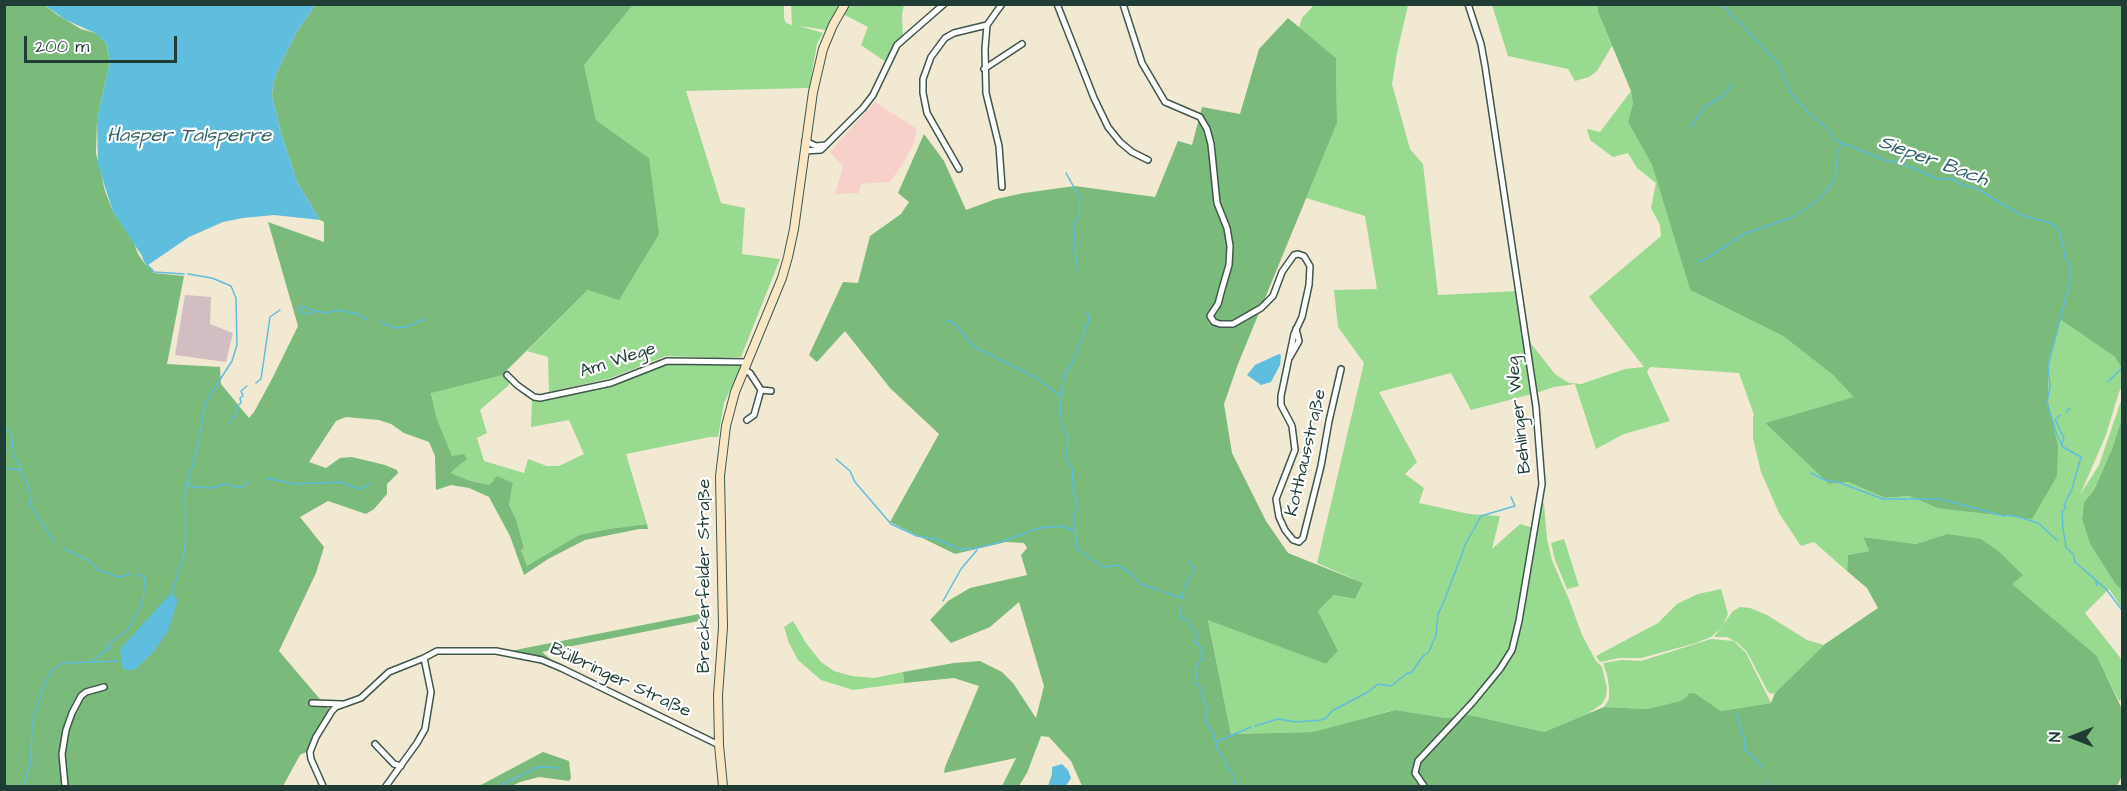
<!DOCTYPE html>
<html>
<head>
<meta charset="utf-8">
<style>
	body { margin:0 }
	#map { position:relative; width:2127px; height:791px; overflow:hidden; background:#f2e9d3; font-family:"Architects Daughter",sans-serif }
	canvas { display:block }
	.frame { position:absolute; inset:0; border:6px solid #1f3d34; pointer-events:none }
	.north { position:absolute; left:2043px; top:707px; width:60px; height:60px; -webkit-text-stroke:4px #fff; paint-order:stroke; rotate:270deg; font-size:16px; font-weight:700; line-height:24px; text-align:center; color:#1f3d34 }
	.north::after { content:''; display:block; margin:auto; width:21px; height:27px; background:#1f3d34; clip-path:polygon(50% 0,100% 100%,50% 72%,0 100%) }
	.scale { position:absolute; left:24px; top:36px; width:153px; height:27px; box-sizing:border-box; border:3px solid #1f3d34; border-top:0; padding-left:8px; font-size:18px; line-height:21px; white-space:nowrap; color:#1f3d34; -webkit-text-stroke:4px #fff; paint-order:stroke }
</style>
</head>
<body>
<div id="map">
<canvas width="2127" height="791"></canvas>
<div class="frame"></div>
<div class="north">N</div>
<div class="scale">200 m</div>
</div>
<script>
const context = document.querySelector('canvas').getContext('2d');
context.lineJoin = 'round';
function paint(path, color) {
  context.fillStyle = color;
  context.fill(path, 'evenodd');
}
function shape(rows) {
  const path = new Path2D();
  for (const r of rows) {
    path.moveTo(r[0], r[1]);
    for (let i = 2; i < r.length; i += 2) path.lineTo(r[i], r[i + 1]);
  }
  return path;
}
function stroke(path, color, width, dash) {
  context.strokeStyle = color;
  context.lineWidth = width;
  context.lineCap = dash ? 'butt' : 'round';
  context.setLineDash(dash || []);
  context.stroke(path);
}
function drawText(font, color, halo, rows, align = 'center') {
  context.font = font + ' "Architects Daughter",sans-serif';
  context.lineWidth = 4.5;
  context.setLineDash([]);
  context.textBaseline = 'middle';
  context.strokeStyle = halo;
  context.fillStyle = color;
  for (const [text, x, y, turn = 0] of rows) {
    context.save();
    context.translate(x, y);
    context.rotate((+turn || 0) * Math.PI / 180);
    context.textAlign = isNaN(turn) ? turn : align;
    if (halo) context.strokeText(text, 0, 0);
    context.fillText(text, 0, 0);
    context.restore();
  }
}
paint(shape([
	[875,102,917,129,913,145,904,162,890,182,861,184,859,193,835,194,843,166,830,152]
]), '#f7d0ca');
paint(shape([
	[185,295,211,297,210,324,233,333,226,362,175,355]
]), '#d2bec2');
paint(shape([
	[633,5,784,5,784,18,786,23,792,25,791,5,842,5,826,30,799,26,823,33,817,44,809,88,686,91,721,203,745,208,742,254,780,259,741,357,717,358,666,356,611,378,549,392,548,357,527,351,588,290,649,158,596,120,584,65],
	[848,5,904,5,902,15,903,36,896,45,886,62,861,45,868,27,843,14],
	[1314,5,1408,5,1397,53,1392,84,1410,149,1423,164,1438,295,1518,291,1532,394,1471,410,1451,373,1379,392,1417,462,1405,474,1424,488,1419,503,1469,514,1500,516,1492,549,1520,524,1533,528,1517,620,1510,650,1499,668,1457,717,1446,718,1394,710,1314,732,1231,734,1208,619,1326,664,1338,651,1318,611,1334,595,1355,599,1363,583,1317,563,1364,363,1338,327,1334,290,1377,289,1365,216,1306,198,1337,123,1336,58,1299,28,1302,18],
	[1492,5,1597,5,1598,12,1612,46,1597,71,1589,77,1575,81,1568,69,1508,56],
	[1631,91,1633,103,1628,122,1652,165,1690,290,1783,336,1833,375,1855,397,1765,423,1816,471,1828,472,1825,480,1829,484,1848,482,1885,498,1909,496,1937,508,2058,445,2048,400,2049,359,2061,320,2115,357,2122,369,2122,387,2119,392,2106,435,2080,495,2099,465,2122,398,2122,418,2112,449,2094,490,2084,502,2082,519,2090,544,2116,585,2122,590,2122,608,2109,589,2085,613,2122,660,2122,698,2119,701,2097,656,2011,584,2022,575,1947,534,1916,544,1863,537,1869,551,1848,555,1847,571,1814,542,1801,546,1779,513,1761,472,1753,438,1753,415,1756,417,1754,415,1739,373,1650,367,1647,372,1670,421,1624,434,1596,449,1575,384,1554,387,1536,393,1529,341,1555,374,1569,383,1581,384,1625,369,1644,367,1589,297,1661,236,1660,225,1651,208,1656,183,1637,168,1628,153,1613,157,1590,140,1587,129,1600,132],
	[687,361,742,365,724,403,718,437,710,437,626,454,647,524,608,529,579,535,527,567,521,550,524,548,516,519,509,505,513,483,493,480,489,485,471,481,451,473,452,457,437,419,431,392,504,373,509,377,509,385,480,410,487,433,477,438,484,461,524,473,528,459,547,466,559,466,584,454,569,420,531,427,532,400,549,399,610,387,667,363],
	[1541,500,1544,504,1547,539,1552,560,1570,602,1582,635,1596,661,1602,667,1607,688,1606,697,1602,704,1587,714,1544,732,1470,715,1461,717,1499,676,1507,665,1516,646],
	[1564,539,1579,586,1567,589,1555,560,1551,543],
	[1721,589,1728,614,1722,627,1711,637,1696,643,1641,658,1619,658,1600,662,1596,656,1658,623,1677,604,1698,594],
	[1740,607,1750,608,1767,615,1807,640,1824,645,1775,693,1772,694,1768,692,1747,652,1738,643,1727,637,1714,637,1733,611],
	[793,621,806,643,821,662,834,671,852,676,874,678,903,672,904,683,853,690,821,680,798,660,789,643,784,627],
	[1711,639,1734,641,1746,653,1771,703,1721,711,1694,694,1680,701,1647,709,1604,707,1609,699,1609,687,1607,675,1603,663,1622,660,1641,661]
]), '#99da91');
paint(shape([
	[5,5,44,5,56,14,81,29,95,33,106,43,110,61,97,119,96,153,105,191,113,212,134,243,138,254,145,264,153,269,153,273,184,276,167,364,220,367,221,384,249,418,254,412,272,379,298,326,268,222,324,242,324,222,320,220,297,182,280,129,272,96,273,84,277,72,296,33,315,5,633,5,584,65,596,120,649,158,659,234,619,300,588,290,502,375,431,393,437,419,452,456,464,454,467,459,453,470,451,473,471,481,489,485,497,476,513,483,509,505,516,519,524,548,521,550,527,566,579,535,608,529,647,524,648,529,639,529,585,540,548,559,524,575,510,536,489,497,469,488,451,485,436,490,435,456,429,442,404,433,391,424,379,420,346,417,336,421,309,462,326,468,340,458,352,457,385,465,397,470,398,473,387,484,387,494,374,509,366,514,328,501,300,517,324,547,316,573,279,651,330,711,308,751,300,755,283,786,5,786],
	[1597,5,2122,5,2122,369,2115,357,2061,320,2049,359,2048,400,2058,445,2057,476,2032,519,1937,508,1909,496,1885,498,1848,482,1829,484,1765,423,1854,397,1833,375,1783,336,1690,290,1652,165,1628,122,1633,103,1631,91,1598,12],
	[1288,18,1336,58,1337,123,1238,364,1224,404,1232,453,1266,521,1288,553,1363,583,1355,599,1334,595,1318,611,1338,651,1326,664,1208,620,1231,734,1313,732,1395,710,1446,718,1470,715,1544,732,1604,707,1647,709,1680,701,1687,697,1688,694,1694,693,1721,711,1771,703,1775,693,1825,644,1878,608,1867,588,1847,571,1848,555,1869,551,1863,537,1916,544,1947,534,1981,539,1997,550,2023,575,2012,584,2097,656,2122,709,2122,764,2121,766,2121,778,2117,786,1082,786,1071,761,1049,737,1041,736,1027,773,1019,786,1002,786,1016,758,944,773,945,767,979,686,954,678,904,683,903,672,954,663,980,661,1002,672,1013,683,1036,718,1044,686,1019,602,990,627,951,643,930,620,948,601,970,588,1027,575,1021,555,1027,548,1024,543,1006,542,955,554,890,522,939,434,890,388,845,331,817,362,809,355,843,282,858,283,870,236,901,214,909,202,898,193,924,134,944,161,966,210,996,199,1024,193,1075,186,1155,197,1178,141,1192,145,1202,107,1240,114,1259,49],
	[2122,418,2122,590,2116,585,2090,544,2082,519,2084,502,2094,490,2112,449],
	[704,613,709,619,542,652,561,668,505,652],
	[543,752,569,761,571,778,569,781,539,777,520,782,512,786,479,786]
]), '#7aba7b');
paint(shape([
	[44,5,315,5,296,33,277,72,273,84,272,96,280,129,297,182,320,220,274,215,243,218,223,222,189,237,148,265,113,212,98,165,97,119,110,61,106,43,95,33,66,20],
	[1279,354,1281,355,1280,365,1271,382,1261,385,1247,375,1255,365],
	[171,593,178,600,168,631,155,650,137,668,133,670,123,670,120,651,121,648],
	[1062,764,1068,770,1071,778,1066,786,1048,786,1052,774,1052,767]
]), '#5fbddd');
stroke(shape([
	[1723,4,1731,15,1737,19,1779,64,1791,93,1809,113,1830,131,1835,140,1884,160,1900,163,1939,179,1952,179,1965,186,1976,188,2021,215,2050,223,2056,226,2060,232,2065,257,2071,266,2071,277,2048,367,2050,386,2047,403,2057,435,2063,447,2081,457,2072,489,2064,505,2066,508,2062,511,2063,529,2066,547,2073,554,2075,562,2106,589,2122,610],
	[1691,127,1706,106,1723,96,1733,84],
	[1066,173,1080,198,1079,218,1075,221,1074,225,1075,252,1078,270],
	[143,257,145,262,154,272,184,274],
	[1698,260,1700,262,1707,258,1744,234,1793,217,1820,199,1835,179,1838,151,1842,144],
	[299,308,302,306,314,311],
	[298,309,304,314,313,313,315,311,328,313,337,310,358,314,367,319],
	[1086,313,1089,315,1088,323,1070,368,1065,373,1060,407,1062,427,1068,436,1066,460,1073,469,1072,485,1078,506,1074,515,1077,549,1104,567,1117,565,1131,573,1141,584,1161,591],
	[946,320,954,323,975,347,1038,379,1061,396],
	[381,322,395,328,406,327,426,319],
	[2108,382,2122,368],
	[256,383,261,379,270,317,280,310],
	[2066,412,2070,408],
	[2061,415,2055,419,2064,438,2062,443],
	[231,424,232,418,236,416,235,412,238,410,237,406,241,403,240,398,243,396,241,391,247,386],
	[4,426,11,433,14,455,28,484,31,506,54,541],
	[836,459,850,471,855,482,891,524,917,536,936,539,963,550,967,548,972,549,1001,542,1039,528,1062,526,1075,531],
	[4,468,21,470],
	[1811,473,1825,480,1838,482,1883,499,1941,499,2004,516,2009,515,2019,517,2038,523,2057,540],
	[266,478,295,484,341,482,359,489,370,484],
	[187,483,194,487,213,488,224,484,242,488,249,481],
	[63,548,88,560,99,570,120,577,131,574],
	[2095,579,2097,585],
	[1165,592,1181,598],
	[172,593,183,558,186,539,185,491,198,446,205,403,232,361,237,345,236,298,231,286,212,278,188,274],
	[1181,600,1184,589,1195,568,1188,562],
	[943,601,961,569,977,550],
	[1181,606,1181,618,1187,619,1191,627,1195,630,1198,635,1194,642,1198,644,1202,650,1202,658,1195,669,1197,675,1195,683,1203,690,1203,699,1208,710,1206,720,1207,724,1214,734,1217,748,1225,760,1227,768,1233,773,1235,786],
	[106,650,107,645,127,631,143,602,145,577,137,574],
	[92,661,111,647],
	[1737,713,1741,731,1745,739,1744,749,1757,760,1762,767],
	[1255,726,1278,719,1297,722,1321,720,1326,718,1332,711,1368,692,1378,684,1391,686,1406,674,1412,672,1423,656,1429,652,1436,635,1438,614,1445,599,1466,543,1481,516,1515,506,1511,497],
	[1216,742,1251,727],
	[1769,781,1771,786],
	[24,786,31,759,32,726,43,688,51,671,63,663,118,661],
	[498,786,539,767,561,768]
]), '#5fbddd', 1.5);
const street = shape([
	[1057,4,1094,98,1108,127,1120,142,1132,152,1148,160],
	[1123,4,1142,63,1165,102,1200,117,1207,129,1211,144,1217,203,1227,228,1230,246,1229,265,1222,289,1218,304,1210,316,1214,322,1220,324,1233,324,1261,308,1273,296,1282,272,1294,255,1298,254,1304,256,1310,266,1309,285,1302,317,1294,334,1281,396,1281,405,1292,426,1295,450,1276,499,1279,517,1285,530,1293,540,1299,542,1303,538,1321,466,1329,421,1341,369],
	[987,25,985,49,986,93,999,146,1002,187],
	[984,69,1022,44],
	[805,141,816,146,826,145],
	[804,151,821,150,863,108,873,95,897,45,944,4],
	[959,169,927,113,923,93,923,79,931,57,945,38,954,33,987,25,1002,4],
	[1290,357,1299,341,1296,329],
	[744,369,750,373,761,390,771,391],
	[507,375,517,385,534,397,540,398,611,383,667,361,747,362],
	[747,420,754,415,761,390],
	[312,703,342,704],
	[375,744,394,764,401,766],
	[65,786,62,754,66,730,72,713,81,696,86,692,104,687],
	[323,786,311,759,310,752,316,737,332,711,336,707,361,698,389,672,424,658,437,651,496,651,542,660,561,668,719,745],
	[386,786,417,743,425,729,431,692,424,658],
	[1424,786,1415,773,1418,761,1473,702,1500,669,1512,650,1519,621,1542,484,1536,407,1485,66,1481,44,1468,4]
]);
const secondary = shape([
	[723,786,719,745,718,695,723,627,720,476,726,426,735,392,782,278,788,257,794,229,813,92,823,49,833,25,845,4]
]);
stroke(street, '#3f574c', 8);
stroke(secondary, '#3f574c', 10);
stroke(street, '#fff', 5);
stroke(secondary, '#fbe6c4', 8);
drawText('18px', '#1f3d34', '#fff', [
	["Am Wege",618,361,-18],
	["Behlinger Weg",1520,415,-96],
	["Kotthausstraße",1307,453,-77],
	["Breckerfelder Straße",705,576,-90],
	["Bülbringer Straße",620,681,25]
]);
drawText('italic 20px', '#326367', '#fff', [
	["Hasper Talsperre",189,137],
	["Sieper Bach",1933,162,20]
]);
</script>
</body>
</html>
